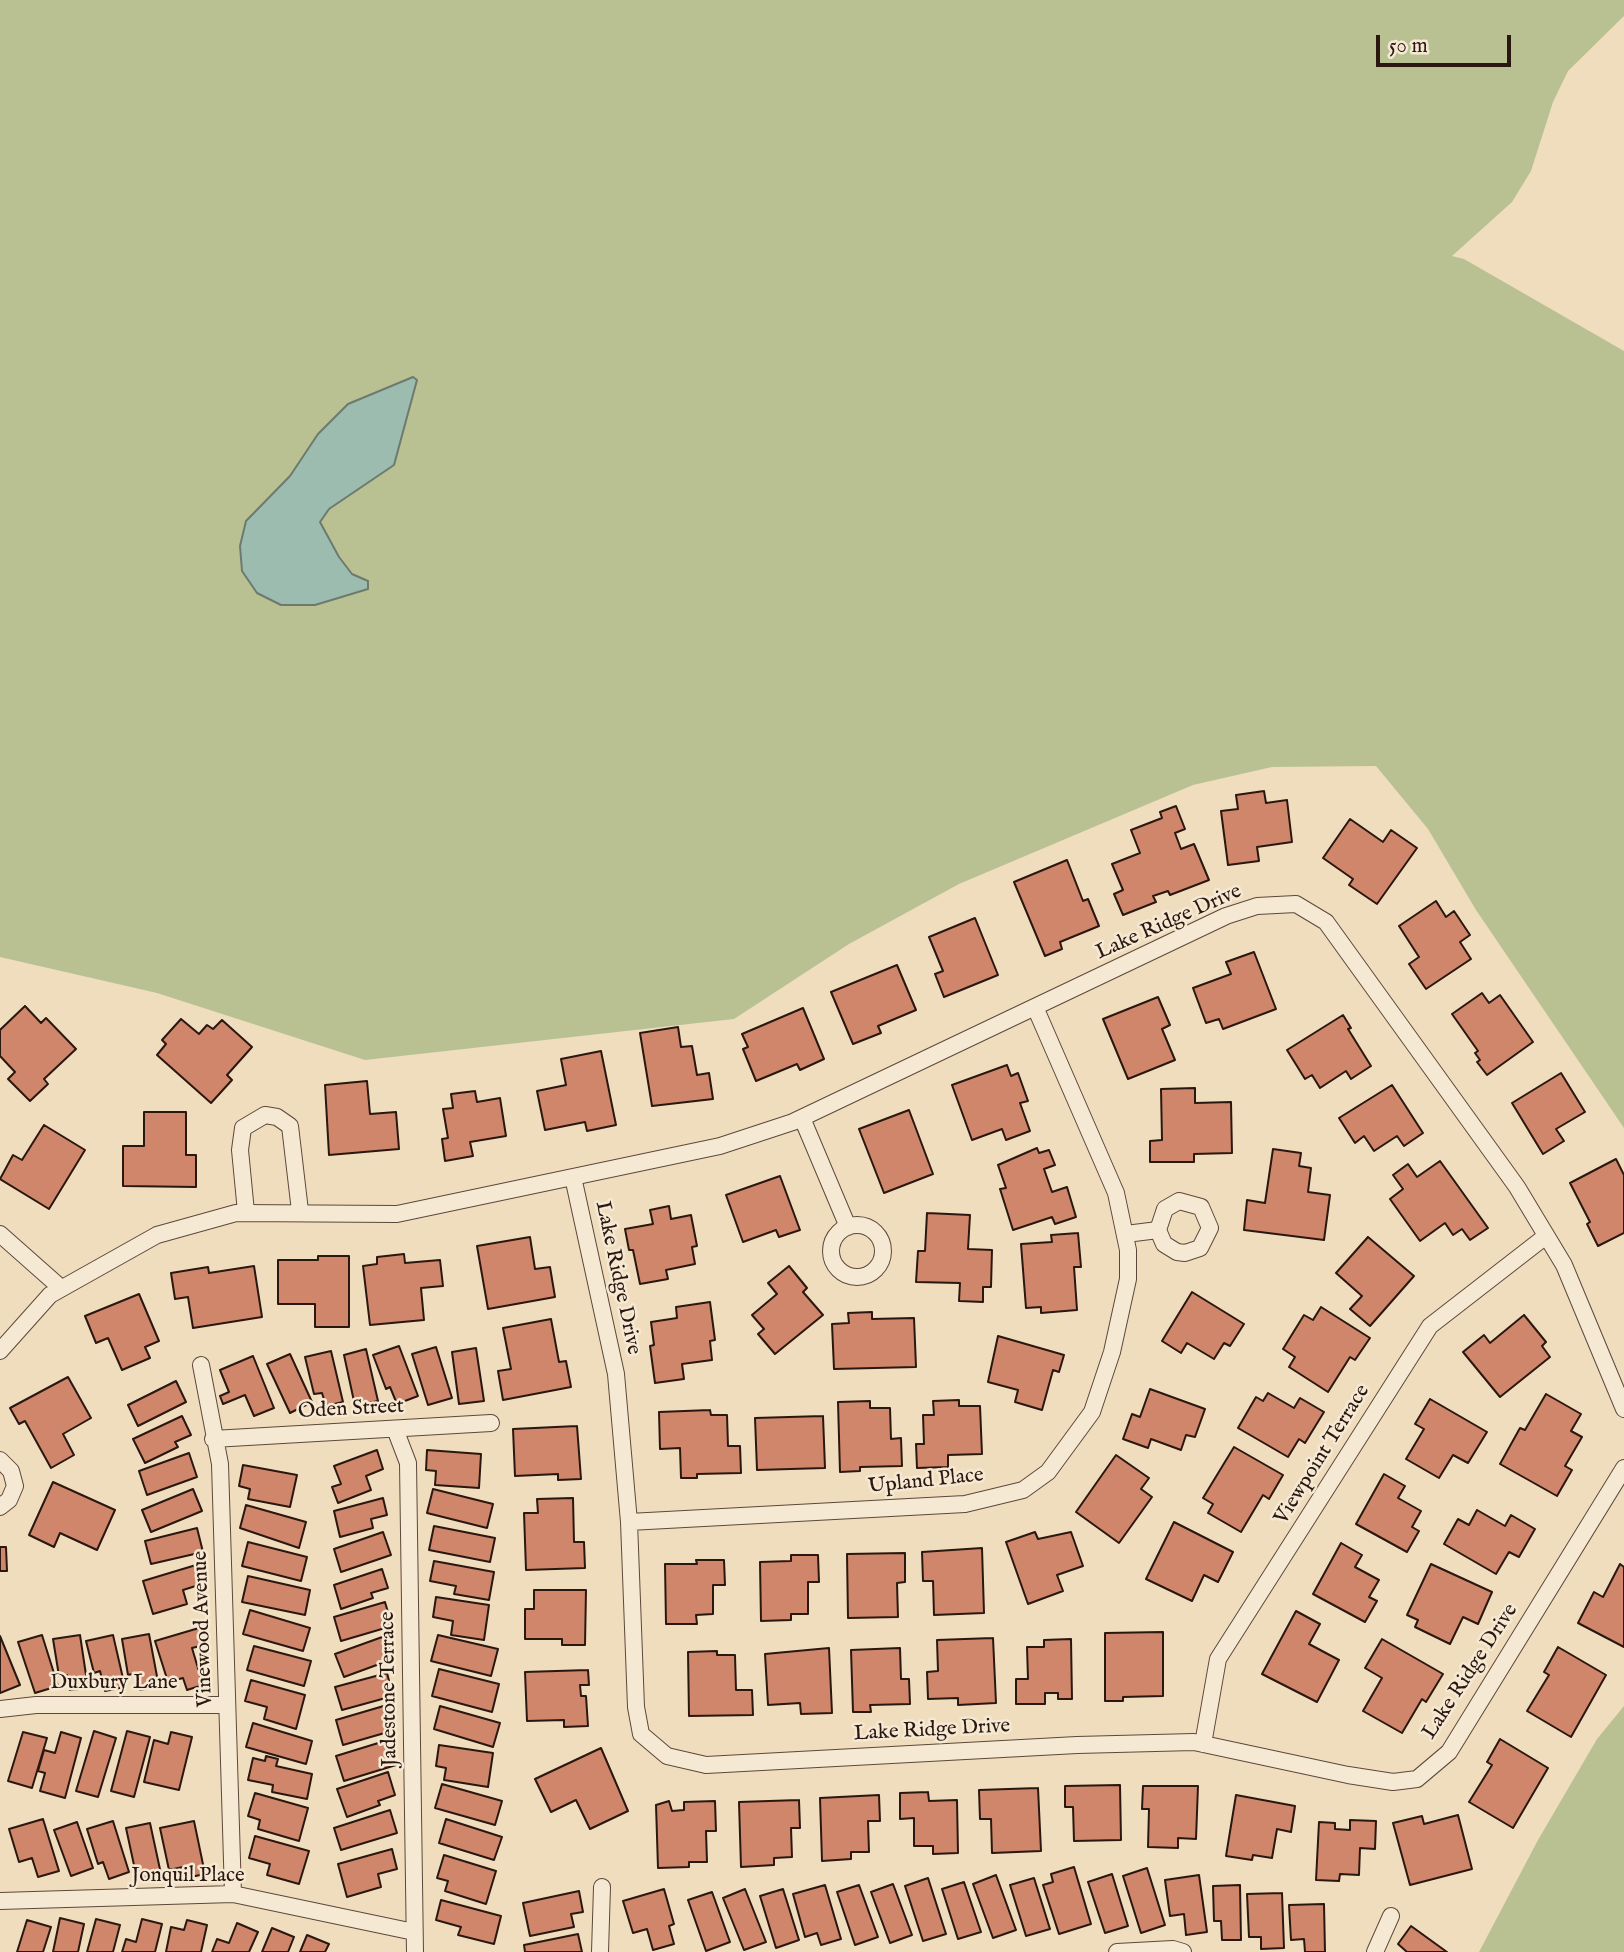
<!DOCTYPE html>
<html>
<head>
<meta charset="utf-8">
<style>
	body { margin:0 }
	#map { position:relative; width:1624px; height:1952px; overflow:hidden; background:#f0ddbd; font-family:"IM FELL English",serif }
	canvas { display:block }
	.scale { position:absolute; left:1376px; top:35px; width:135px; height:32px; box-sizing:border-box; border:4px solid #2a1710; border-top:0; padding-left:9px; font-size:21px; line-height:24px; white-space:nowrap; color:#2a1710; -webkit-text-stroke:5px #f5e9d4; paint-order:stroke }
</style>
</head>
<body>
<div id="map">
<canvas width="1624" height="1952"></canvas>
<div class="scale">50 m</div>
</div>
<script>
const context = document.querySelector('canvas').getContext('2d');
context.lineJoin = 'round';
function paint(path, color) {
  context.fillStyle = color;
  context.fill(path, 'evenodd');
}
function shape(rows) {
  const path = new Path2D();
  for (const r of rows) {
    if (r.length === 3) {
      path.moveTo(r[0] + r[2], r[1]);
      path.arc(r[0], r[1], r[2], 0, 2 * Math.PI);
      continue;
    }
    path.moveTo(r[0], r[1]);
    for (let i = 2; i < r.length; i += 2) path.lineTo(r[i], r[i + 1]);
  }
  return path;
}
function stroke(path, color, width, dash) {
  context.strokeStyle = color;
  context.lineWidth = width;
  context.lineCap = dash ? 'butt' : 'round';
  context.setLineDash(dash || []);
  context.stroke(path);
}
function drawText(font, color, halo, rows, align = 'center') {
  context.font = font + ' "IM FELL English",serif';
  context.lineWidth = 5;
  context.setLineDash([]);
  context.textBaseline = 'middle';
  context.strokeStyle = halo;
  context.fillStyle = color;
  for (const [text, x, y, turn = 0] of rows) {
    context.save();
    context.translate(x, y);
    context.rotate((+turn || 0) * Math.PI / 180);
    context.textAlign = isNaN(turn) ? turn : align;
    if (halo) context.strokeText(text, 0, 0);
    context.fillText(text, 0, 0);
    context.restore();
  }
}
paint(shape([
	[0,0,1624,0,1624,16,1568,71,1553,102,1531,171,1512,202,1452,256,1464,259,1624,351,1624,1128,1476,910,1428,829,1376,766,1272,767,1193,785,959,884,849,944,734,1019,365,1060,157,993,0,957],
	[1624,1706,1624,1952,1479,1952,1538,1840,1597,1739]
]), '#b9c192');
const water = shape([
	[413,377,417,380,394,465,329,509,320,522,339,557,352,574,368,581,368,589,315,605,281,605,257,593,242,571,240,546,246,521,290,476,318,434,348,404,413,377]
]);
paint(water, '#9bbcae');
stroke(water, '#6e7a6f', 2);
const building = shape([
	[1264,791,1266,803,1287,800,1292,842,1257,847,1259,861,1228,865,1221,811,1238,809,1236,795,1264,791],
	[1176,806,1185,829,1175,833,1181,849,1194,844,1209,880,1170,895,1168,891,1153,896,1156,902,1123,915,1114,894,1123,890,1112,864,1140,853,1131,830,1162,818,1160,812,1176,806],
	[1350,819,1383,842,1391,830,1417,848,1377,904,1349,885,1353,879,1323,858,1350,819],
	[1067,860,1083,901,1088,899,1099,926,1060,942,1062,949,1045,956,1014,882,1067,860],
	[1436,901,1446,917,1454,911,1470,935,1460,942,1471,959,1426,989,1409,964,1419,957,1399,926,1436,901],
	[975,918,998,975,944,997,935,974,943,971,929,937,975,918],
	[1254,952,1276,1009,1223,1029,1219,1019,1206,1023,1193,988,1231,974,1226,962,1254,952],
	[897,965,916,1010,878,1026,881,1033,853,1044,831,992,897,965],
	[1482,993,1489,1003,1500,995,1533,1042,1487,1075,1477,1062,1480,1060,1475,1053,1478,1051,1452,1014,1482,993],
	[1158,997,1170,1025,1162,1029,1175,1060,1128,1079,1103,1019,1158,997],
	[25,1006,41,1023,46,1018,76,1049,44,1079,48,1084,30,1101,8,1079,15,1072,0,1056,0,1030,25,1006],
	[803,1008,824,1059,800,1070,797,1064,756,1081,743,1049,748,1047,742,1034,803,1008],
	[1343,1015,1351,1028,1348,1029,1371,1066,1351,1079,1346,1071,1320,1088,1312,1075,1305,1079,1287,1050,1343,1015],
	[181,1019,199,1034,207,1025,213,1029,222,1020,252,1047,227,1075,232,1080,211,1103,157,1055,166,1044,162,1040,181,1019],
	[678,1027,681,1047,692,1046,697,1075,709,1073,713,1099,652,1106,640,1033,678,1027],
	[601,1051,616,1125,587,1131,585,1122,545,1130,537,1091,566,1085,561,1059,601,1051],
	[1007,1065,1011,1076,1018,1073,1028,1101,1020,1103,1030,1131,1006,1140,1002,1129,972,1140,952,1085,1007,1065],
	[1561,1073,1585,1112,1556,1129,1564,1141,1543,1154,1512,1103,1561,1073],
	[367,1081,370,1114,396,1112,399,1149,329,1155,325,1085,367,1081],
	[1392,1085,1423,1133,1404,1146,1397,1136,1374,1151,1364,1136,1355,1143,1339,1118,1392,1085],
	[1195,1088,1195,1103,1231,1102,1232,1153,1194,1154,1194,1162,1150,1162,1150,1141,1162,1140,1161,1089,1195,1088],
	[475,1091,477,1102,500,1098,506,1136,470,1142,473,1156,445,1161,442,1139,448,1138,443,1109,453,1108,451,1094,475,1091],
	[909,1110,933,1174,884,1193,859,1129,909,1110],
	[144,1112,186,1112,186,1155,196,1155,196,1187,123,1186,123,1146,144,1146,144,1112],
	[44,1125,85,1150,49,1209,0,1179,13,1155,22,1160,44,1125],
	[1037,1148,1039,1153,1049,1150,1055,1165,1044,1169,1052,1192,1067,1187,1076,1217,1055,1224,1052,1217,1013,1230,1000,1189,1006,1188,998,1165,1037,1148],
	[1273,1149,1301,1153,1299,1166,1311,1168,1308,1192,1330,1195,1324,1240,1244,1230,1247,1200,1265,1203,1273,1149],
	[1616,1159,1624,1175,1624,1233,1598,1246,1587,1224,1590,1222,1570,1183,1616,1159],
	[1440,1161,1488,1228,1470,1240,1462,1229,1453,1235,1445,1223,1420,1241,1390,1199,1403,1189,1393,1175,1408,1164,1417,1177,1440,1161],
	[780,1176,800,1230,779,1237,776,1230,743,1242,726,1195,780,1176],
	[669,1206,671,1219,691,1215,697,1246,692,1247,695,1264,666,1270,668,1279,640,1284,633,1250,629,1250,625,1229,653,1224,650,1210,669,1206],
	[927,1213,970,1215,968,1249,992,1250,991,1287,983,1287,983,1302,959,1301,960,1283,916,1282,918,1251,925,1251,927,1213],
	[1078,1233,1081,1267,1074,1267,1077,1310,1041,1313,1041,1307,1026,1308,1021,1244,1052,1242,1051,1235,1078,1233],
	[530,1237,535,1269,550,1267,555,1297,488,1309,477,1246,530,1237],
	[1368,1237,1414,1276,1370,1326,1350,1309,1362,1296,1336,1273,1368,1237],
	[404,1254,405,1263,440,1260,443,1286,421,1288,424,1320,370,1325,363,1266,377,1264,377,1257,404,1254],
	[318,1256,349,1256,349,1327,315,1327,315,1304,278,1304,278,1260,318,1260,318,1256],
	[254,1266,262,1317,193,1328,188,1297,175,1299,171,1273,208,1267,209,1273,254,1266],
	[789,1266,807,1288,803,1292,823,1315,775,1354,758,1334,764,1329,752,1315,777,1294,768,1283,789,1266],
	[1192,1292,1244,1324,1230,1346,1224,1343,1214,1359,1187,1343,1181,1353,1162,1341,1192,1292],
	[139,1294,159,1341,145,1347,150,1358,122,1370,108,1338,96,1343,85,1316,139,1294],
	[710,1302,715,1340,710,1341,712,1360,682,1364,684,1379,655,1383,650,1346,654,1345,651,1322,677,1318,676,1307,710,1302],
	[1321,1307,1370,1338,1355,1360,1350,1357,1328,1392,1289,1367,1295,1357,1283,1349,1304,1315,1313,1320,1321,1307],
	[872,1312,872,1319,914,1318,916,1367,834,1369,832,1324,849,1323,848,1313,872,1312],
	[1524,1315,1546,1342,1542,1346,1550,1357,1500,1397,1463,1352,1484,1335,1490,1343,1524,1315],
	[551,1319,559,1362,566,1361,571,1387,503,1400,498,1371,511,1369,503,1328,551,1319],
	[998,1336,1064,1355,1059,1372,1053,1370,1042,1410,1015,1402,1018,1390,988,1382,998,1336],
	[399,1346,418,1396,397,1404,390,1387,386,1389,373,1355,399,1346],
	[436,1347,452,1398,428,1405,412,1354,436,1347],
	[476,1348,484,1401,459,1404,452,1352,476,1348],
	[366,1349,378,1401,355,1406,344,1355,366,1349],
	[331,1351,343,1402,326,1406,322,1393,314,1394,305,1357,331,1351],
	[290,1354,312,1402,290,1413,267,1364,290,1354],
	[253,1356,274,1408,254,1416,245,1395,223,1404,220,1396,229,1392,220,1370,253,1356],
	[68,1377,91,1418,63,1434,74,1455,51,1468,25,1421,19,1424,10,1408,68,1377],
	[176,1381,186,1402,138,1426,128,1405,176,1381],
	[1150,1389,1205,1409,1195,1437,1186,1435,1181,1450,1151,1439,1148,1448,1123,1439,1132,1414,1140,1417,1150,1389],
	[1268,1393,1294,1408,1300,1398,1324,1412,1305,1443,1299,1439,1288,1457,1238,1428,1256,1397,1263,1401,1268,1393],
	[1546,1394,1581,1414,1571,1431,1582,1437,1565,1466,1572,1470,1557,1496,1500,1464,1520,1428,1525,1430,1546,1394],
	[1430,1399,1487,1432,1468,1463,1453,1455,1439,1478,1406,1459,1424,1429,1415,1424,1430,1399],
	[959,1400,959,1406,980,1406,982,1454,948,1455,948,1467,917,1468,916,1444,924,1444,923,1415,934,1415,933,1401,959,1400],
	[870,1401,870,1408,890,1408,891,1439,901,1438,902,1466,860,1467,860,1471,840,1472,838,1402,870,1401],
	[710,1410,711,1415,727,1415,728,1446,740,1446,741,1473,697,1474,697,1478,681,1478,680,1448,660,1449,659,1412,710,1410],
	[182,1416,191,1435,175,1442,178,1447,145,1463,133,1439,182,1416],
	[823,1416,825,1468,757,1470,755,1418,823,1416],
	[577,1426,581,1479,558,1480,558,1474,515,1476,513,1429,577,1426],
	[1234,1447,1283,1475,1269,1499,1263,1495,1241,1532,1208,1513,1213,1504,1203,1498,1234,1447],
	[377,1450,383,1469,366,1476,371,1490,338,1503,332,1487,341,1484,334,1466,377,1450],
	[427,1450,481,1454,479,1488,435,1485,436,1471,426,1470,427,1450],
	[189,1453,197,1477,147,1495,139,1471,189,1453],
	[1116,1455,1149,1478,1141,1489,1152,1497,1119,1543,1076,1512,1116,1455],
	[243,1465,297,1475,290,1507,248,1499,250,1489,239,1486,243,1465],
	[1384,1474,1405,1486,1398,1498,1421,1511,1412,1527,1419,1531,1407,1552,1356,1524,1384,1474],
	[53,1482,115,1510,97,1550,60,1533,54,1547,29,1535,53,1482],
	[193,1489,202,1511,151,1532,142,1510,193,1489],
	[433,1489,493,1504,487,1528,427,1513,433,1489],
	[383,1498,387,1515,371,1519,373,1528,340,1537,334,1511,383,1498],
	[573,1498,574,1542,584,1542,585,1568,526,1570,524,1513,538,1513,537,1499,573,1498],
	[246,1505,306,1522,299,1548,240,1528,246,1505],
	[1477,1510,1505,1526,1511,1515,1535,1529,1519,1557,1509,1552,1496,1574,1444,1544,1458,1519,1469,1525,1477,1510],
	[1174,1522,1233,1552,1218,1582,1204,1575,1192,1601,1146,1579,1174,1522],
	[434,1526,495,1538,490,1562,429,1550,434,1526],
	[197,1528,203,1552,151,1564,145,1541,197,1528],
	[383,1532,391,1555,341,1572,334,1549,383,1532],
	[1035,1532,1038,1539,1071,1532,1083,1566,1057,1575,1063,1591,1028,1604,1006,1542,1035,1532],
	[248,1542,307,1557,301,1581,242,1566,248,1542],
	[1341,1543,1362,1555,1355,1567,1379,1580,1369,1597,1377,1601,1365,1622,1313,1594,1341,1543],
	[0,1547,6,1547,7,1571,0,1571,0,1547],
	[982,1548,984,1613,934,1615,933,1581,923,1581,922,1552,982,1548],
	[905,1553,905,1582,897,1583,898,1617,848,1618,847,1554,905,1553],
	[791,1555,818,1555,819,1582,808,1582,808,1614,791,1614,791,1620,761,1621,760,1562,791,1561,791,1555],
	[696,1560,724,1560,725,1585,713,1585,713,1614,696,1615,697,1624,666,1624,665,1564,697,1564,696,1560],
	[434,1561,494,1572,489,1600,454,1594,456,1586,430,1581,434,1561],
	[1431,1564,1492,1592,1478,1624,1463,1617,1450,1644,1415,1627,1418,1620,1407,1615,1431,1564],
	[1620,1564,1624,1567,1624,1647,1578,1623,1594,1592,1603,1597,1620,1564],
	[196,1565,202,1584,183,1590,187,1604,153,1614,143,1581,196,1565],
	[382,1569,388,1588,371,1593,373,1598,341,1609,334,1585,382,1569],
	[248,1576,310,1590,305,1615,242,1602,248,1576],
	[534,1590,586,1590,585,1645,562,1645,562,1639,525,1639,525,1609,534,1609,534,1590],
	[436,1597,489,1605,484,1640,451,1635,453,1621,433,1617,436,1597],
	[385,1602,392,1626,341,1641,334,1617,385,1602],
	[250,1610,310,1628,303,1651,243,1634,250,1610],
	[1296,1611,1320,1624,1309,1644,1339,1660,1317,1702,1262,1674,1296,1611],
	[199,1628,204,1645,192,1648,203,1685,187,1690,183,1678,168,1682,155,1641,199,1628],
	[1163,1632,1163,1696,1123,1697,1123,1701,1105,1701,1105,1633,1163,1632],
	[149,1634,159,1687,140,1690,136,1673,128,1675,122,1639,149,1634],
	[42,1635,58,1686,35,1693,18,1642,42,1635],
	[80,1635,88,1688,70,1690,67,1675,59,1676,53,1639,80,1635],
	[113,1635,125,1687,105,1691,100,1671,94,1673,86,1641,113,1635],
	[438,1635,498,1649,491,1676,431,1661,438,1635],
	[0,1636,20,1685,0,1693,0,1636],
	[385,1636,393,1659,344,1677,335,1654,385,1636],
	[993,1638,996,1703,958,1705,958,1698,928,1699,927,1672,938,1671,937,1640,993,1638],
	[1071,1639,1072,1699,1058,1699,1058,1693,1045,1693,1045,1704,1016,1704,1016,1679,1028,1679,1027,1647,1044,1647,1044,1640,1071,1639],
	[1382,1639,1443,1674,1426,1702,1422,1699,1402,1733,1363,1711,1382,1678,1365,1668,1382,1639],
	[254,1646,311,1661,304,1686,247,1670,254,1646],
	[1558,1647,1606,1675,1571,1737,1527,1711,1549,1675,1544,1672,1558,1647],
	[829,1648,832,1713,801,1714,800,1703,768,1705,765,1654,829,1648],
	[900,1648,901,1679,909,1679,910,1704,870,1705,871,1712,853,1712,851,1650,900,1648],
	[717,1651,717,1655,735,1655,736,1690,752,1690,753,1715,689,1716,688,1652,717,1651],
	[439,1669,499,1684,492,1712,432,1696,439,1669],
	[588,1670,589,1685,580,1685,581,1696,586,1696,588,1726,564,1727,564,1720,527,1721,525,1672,588,1670],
	[387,1673,393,1696,342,1710,335,1687,387,1673],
	[251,1680,305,1695,296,1729,264,1719,267,1707,245,1701,251,1680],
	[387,1705,395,1730,343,1745,336,1720,387,1705],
	[440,1706,500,1723,493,1747,434,1729,440,1706],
	[253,1723,312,1741,306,1764,246,1747,253,1723],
	[94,1731,116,1738,98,1797,76,1791,94,1731],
	[127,1731,150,1737,134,1797,111,1791,127,1731],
	[23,1732,47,1738,32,1788,8,1781,23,1732],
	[61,1732,81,1738,65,1798,40,1791,45,1773,38,1771,44,1750,55,1753,61,1732],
	[171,1732,192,1737,179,1790,144,1782,154,1740,168,1744,171,1732],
	[1500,1739,1548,1768,1513,1828,1469,1802,1492,1765,1487,1762,1500,1739],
	[388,1740,396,1765,344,1781,336,1756,388,1740],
	[439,1745,493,1753,488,1787,444,1780,446,1768,436,1766,439,1745],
	[601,1748,628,1811,590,1829,576,1800,551,1812,535,1779,601,1748],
	[266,1756,278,1759,276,1766,312,1774,307,1799,272,1792,273,1785,248,1780,253,1758,265,1761,266,1756],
	[388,1772,395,1795,378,1801,380,1805,347,1817,337,1789,388,1772],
	[442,1784,502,1801,495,1825,435,1808,442,1784],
	[1120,1785,1121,1840,1074,1841,1073,1807,1065,1807,1065,1786,1120,1785],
	[1143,1786,1198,1786,1196,1839,1178,1838,1178,1848,1148,1847,1149,1809,1142,1809,1143,1786],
	[1038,1788,1041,1851,992,1853,991,1819,980,1819,979,1790,1038,1788],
	[928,1792,929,1801,957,1800,958,1853,933,1854,933,1846,914,1846,914,1818,900,1819,900,1793,928,1792],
	[255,1793,308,1808,299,1841,258,1829,260,1820,248,1816,255,1793],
	[879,1795,880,1821,868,1821,869,1852,851,1852,851,1859,822,1861,820,1798,879,1795],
	[1236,1795,1295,1806,1291,1832,1277,1829,1272,1858,1253,1855,1252,1860,1226,1856,1236,1795],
	[799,1800,800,1828,791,1828,792,1857,774,1858,774,1865,741,1867,739,1802,799,1800],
	[669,1801,672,1811,684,1810,684,1802,715,1801,716,1831,706,1831,707,1862,689,1862,689,1867,658,1868,656,1805,669,1801],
	[390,1810,397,1833,341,1850,334,1828,390,1810],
	[1458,1815,1472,1869,1410,1885,1393,1823,1422,1816,1424,1824,1458,1815],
	[43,1819,59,1871,38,1877,32,1858,19,1862,9,1829,43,1819],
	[446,1819,502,1837,494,1860,439,1843,446,1819],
	[1350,1820,1376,1821,1375,1849,1360,1848,1359,1875,1340,1874,1339,1881,1316,1880,1319,1822,1335,1823,1335,1829,1350,1830,1350,1820],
	[113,1821,129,1872,109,1879,103,1862,98,1864,87,1829,113,1821],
	[194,1821,205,1874,186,1878,183,1867,169,1870,160,1828,194,1821],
	[77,1822,93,1868,71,1876,54,1830,77,1822],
	[150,1823,161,1874,137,1879,126,1828,150,1823],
	[255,1836,309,1851,299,1884,267,1875,270,1864,249,1858,255,1836],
	[392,1849,397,1869,378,1874,381,1887,347,1897,338,1864,392,1849],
	[444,1855,496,1871,486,1904,445,1891,448,1881,437,1878,444,1855],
	[1074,1867,1091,1924,1059,1934,1043,1885,1053,1882,1051,1874,1074,1867],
	[1147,1868,1165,1925,1141,1933,1123,1876,1147,1868],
	[1112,1874,1128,1926,1105,1933,1088,1882,1112,1874],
	[996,1875,1016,1930,993,1938,973,1884,996,1875],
	[1199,1875,1207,1932,1186,1935,1184,1914,1170,1916,1165,1880,1199,1875],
	[928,1878,946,1934,923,1941,905,1886,928,1878],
	[1034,1878,1050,1929,1026,1936,1010,1885,1034,1878],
	[964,1882,981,1932,958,1939,942,1889,964,1882],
	[893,1884,912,1935,890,1943,871,1892,893,1884],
	[825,1885,841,1939,821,1945,817,1933,805,1937,793,1894,825,1885],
	[859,1885,878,1937,855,1945,837,1892,859,1885],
	[1240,1885,1241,1940,1222,1940,1221,1921,1214,1921,1213,1886,1240,1885],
	[664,1889,674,1924,669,1926,674,1944,653,1950,647,1929,633,1933,623,1901,664,1889],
	[745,1889,766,1942,744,1950,723,1898,745,1889],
	[783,1889,799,1940,776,1948,760,1896,783,1889],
	[579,1891,583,1912,571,1914,574,1927,530,1936,523,1903,579,1891],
	[712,1892,730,1942,706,1951,688,1900,712,1892],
	[1282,1893,1284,1948,1261,1949,1261,1937,1249,1937,1247,1894,1282,1893],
	[441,1900,501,1916,494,1944,458,1935,461,1927,436,1920,441,1900],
	[1324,1904,1325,1952,1305,1952,1304,1939,1291,1940,1289,1905,1324,1904],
	[60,1918,84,1924,78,1952,53,1952,60,1918],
	[96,1919,120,1925,113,1952,87,1952,96,1919],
	[142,1919,162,1924,155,1952,122,1952,126,1939,136,1942,142,1919],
	[27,1920,51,1927,43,1952,17,1952,27,1920],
	[187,1920,207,1925,201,1952,166,1952,171,1927,184,1930,187,1920],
	[237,1923,258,1932,249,1952,212,1952,217,1939,229,1943,237,1923],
	[1411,1926,1447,1952,1407,1952,1398,1944,1411,1926],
	[272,1928,294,1937,288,1952,262,1952,272,1928],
	[578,1934,582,1952,525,1952,524,1945,578,1934],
	[307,1935,329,1944,325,1952,300,1952,307,1935]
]);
paint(building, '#cf866a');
stroke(building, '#2a1710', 2);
const street = shape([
	[802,1118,848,1227],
	[573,1177,616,1374,629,1522,636,1707,641,1734,667,1756,706,1765,1077,1745,1194,1742,1348,1775,1393,1782,1417,1779,1449,1752,1624,1468],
	[246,1212,240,1150,243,1128,265,1115,277,1117,290,1126,300,1211],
	[857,1251,26],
	[0,1234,61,1288],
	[1126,1234,1158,1230,1165,1209,1179,1201,1201,1207,1210,1228,1200,1248,1185,1253,1177,1252,1164,1244,1158,1230],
	[0,1351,50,1295,157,1235,236,1213,397,1214,720,1146,793,1122,1226,916,1257,906,1296,904,1326,922,1517,1187,1564,1265,1624,1409],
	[201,1365,220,1464,233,1894],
	[395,1429,408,1463,415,1952],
	[213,1439,491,1423],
	[0,1460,11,1471,15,1486,9,1500,0,1507],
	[629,1522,965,1504,1023,1490,1048,1472,1092,1412,1112,1352,1128,1279,1128,1250,1116,1193,1035,1007],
	[0,1709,36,1705,227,1705],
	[1203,1744,1218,1659,1430,1326,1546,1236],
	[0,1901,233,1894,414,1932],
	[600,1952,602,1887],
	[1117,1952,1173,1949,1183,1952],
	[1375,1952,1391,1916]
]);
stroke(street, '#5c483b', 18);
stroke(street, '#f5e9d4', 16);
drawText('21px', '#2a1710', '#f5e9d4', [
	["Lake Ridge Drive",1169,923,-24],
	["Lake Ridge Drive",617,1278,78],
	["Oden Street",351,1410,-3],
	["Viewpoint Terrace",1323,1455,-58],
	["Upland Place",926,1482,-6],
	["Vinewood Avenue",204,1629,-92],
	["Lake Ridge Drive",1471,1672,-57],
	["Duxbury Lane",114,1684],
	["Jadestone Terrace",390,1689,-91],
	["Lake Ridge Drive",932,1731,-3],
	["Jonquil Place",188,1877]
]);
</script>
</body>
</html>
